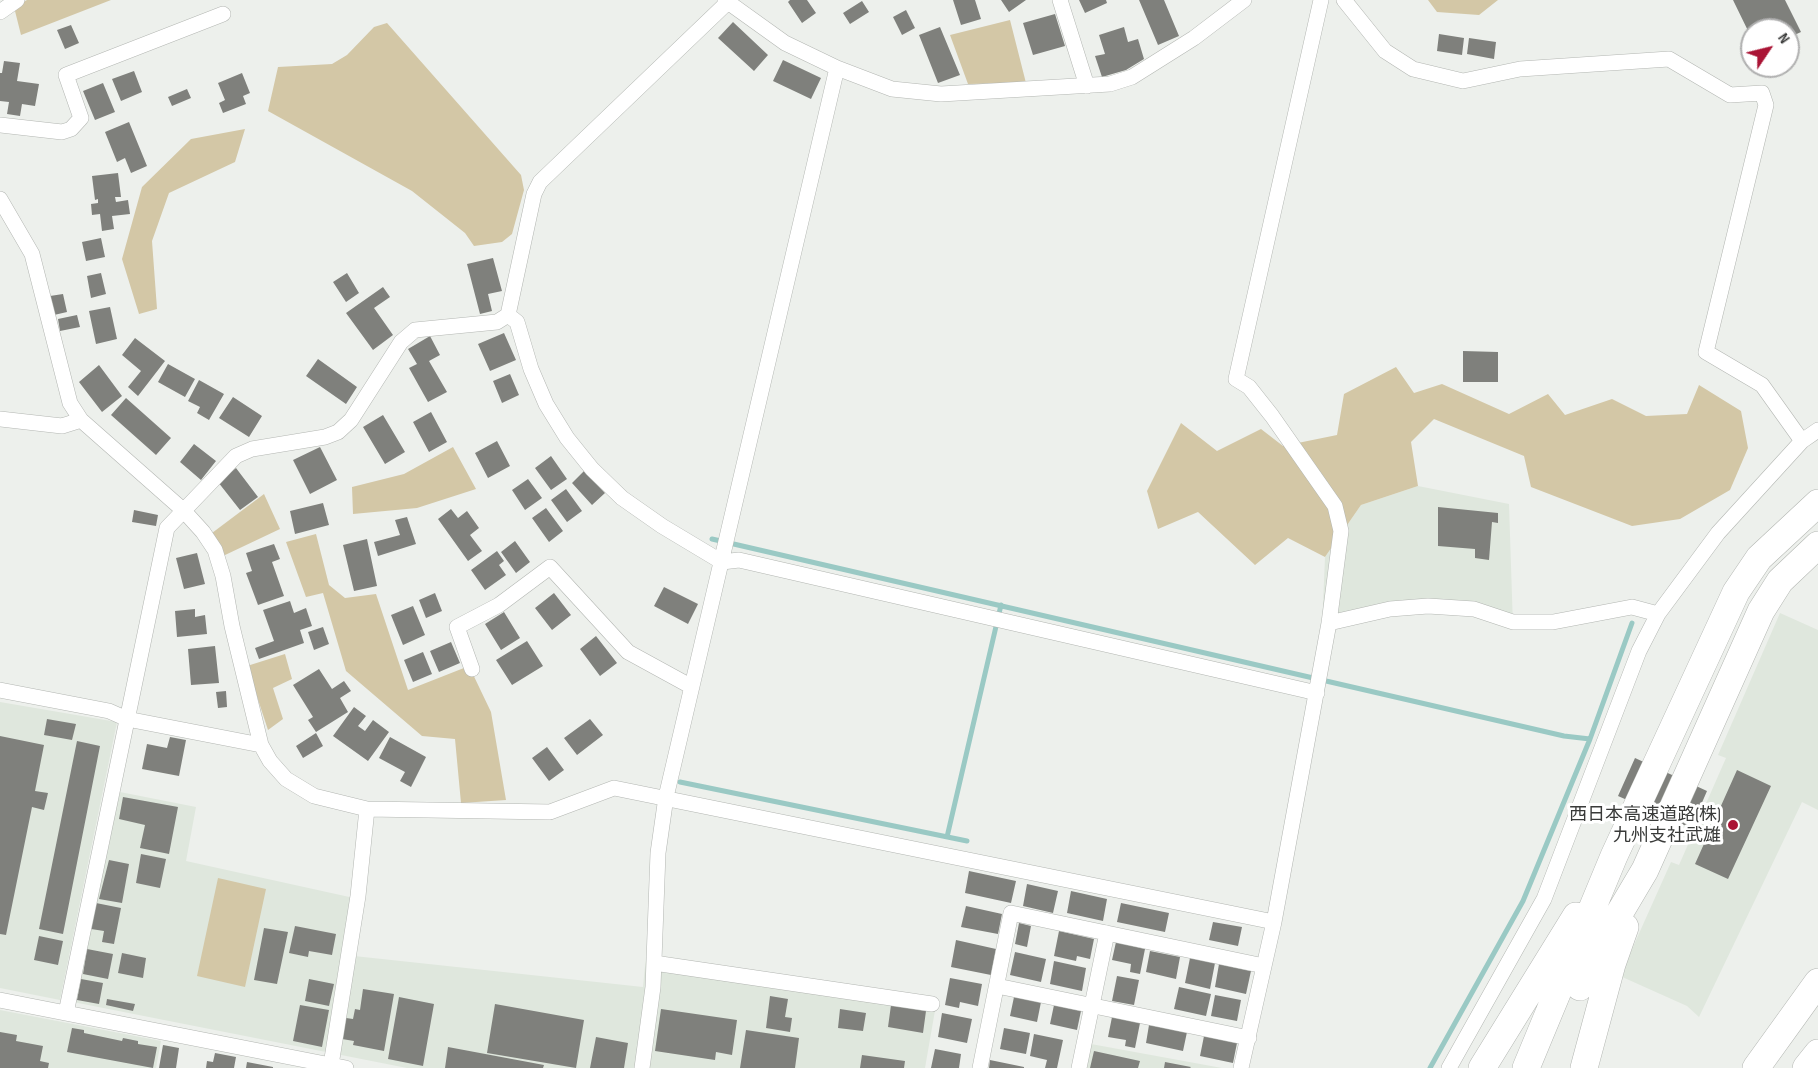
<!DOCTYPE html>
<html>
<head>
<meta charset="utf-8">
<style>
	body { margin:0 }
	#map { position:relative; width:1818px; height:1068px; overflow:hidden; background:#edf0ec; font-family:"Sofia Sans Condensed",sans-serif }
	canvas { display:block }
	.north { position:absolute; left:1740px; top:18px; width:60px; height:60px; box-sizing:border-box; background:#fff; border:2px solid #b0b0b0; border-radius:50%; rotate:55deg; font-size:16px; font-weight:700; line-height:24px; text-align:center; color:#393a39 }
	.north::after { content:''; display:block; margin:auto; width:21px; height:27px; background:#aa1435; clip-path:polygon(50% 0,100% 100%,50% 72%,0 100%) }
</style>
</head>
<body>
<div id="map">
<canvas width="1818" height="1068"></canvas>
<div class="north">N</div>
</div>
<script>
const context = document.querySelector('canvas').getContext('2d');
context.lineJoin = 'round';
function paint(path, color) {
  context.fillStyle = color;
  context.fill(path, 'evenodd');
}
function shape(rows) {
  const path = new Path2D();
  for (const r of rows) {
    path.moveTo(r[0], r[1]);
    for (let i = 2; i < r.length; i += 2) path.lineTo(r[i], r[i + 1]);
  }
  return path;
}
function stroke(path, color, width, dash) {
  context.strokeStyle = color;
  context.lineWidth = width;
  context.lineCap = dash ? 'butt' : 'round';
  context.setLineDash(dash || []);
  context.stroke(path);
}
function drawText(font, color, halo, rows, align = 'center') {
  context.font = font + ' "Sofia Sans Condensed","Noto Sans JP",sans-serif';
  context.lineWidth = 6;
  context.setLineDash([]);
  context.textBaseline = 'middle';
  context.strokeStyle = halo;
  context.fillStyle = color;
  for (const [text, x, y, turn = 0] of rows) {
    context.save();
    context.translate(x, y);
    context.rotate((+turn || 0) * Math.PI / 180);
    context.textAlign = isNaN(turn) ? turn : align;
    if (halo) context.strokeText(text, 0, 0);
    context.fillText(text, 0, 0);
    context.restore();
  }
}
paint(shape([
	[1418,486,1509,504,1513,627,1469,614,1424,610,1322,629,1325,557,1361,505],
	[1780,613,1818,630,1818,810,1802,802,1699,1017,1687,1006,1620,976,1671,862,1679,865,1726,758,1718,755],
	[0,702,117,722,60,1000,0,988],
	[120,792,196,807,186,861,363,900,354,956,643,987,646,957,937,999,925,1068,407,1068,73,1002],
	[0,1010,161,1041,156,1068,0,1068],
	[1091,1044,1222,1068,1087,1068]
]), '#dfe7dd');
paint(shape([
	[27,0,111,0,21,35,14,7],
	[1428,0,1498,0,1479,15,1437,12],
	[1010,20,1026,83,968,84,950,35],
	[387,23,521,175,524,190,512,234,502,242,474,246,465,233,412,191,268,111,278,67,332,64,347,55,374,27],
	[245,129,235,162,169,193,152,241,157,309,139,314,122,259,142,187,191,139],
	[1396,367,1414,393,1442,384,1509,414,1548,394,1565,415,1612,399,1646,416,1687,414,1699,385,1741,411,1748,448,1730,490,1680,519,1632,526,1531,487,1524,456,1434,419,1411,442,1418,486,1361,505,1325,557,1288,538,1255,565,1198,512,1158,529,1147,491,1181,423,1217,451,1261,429,1283,446,1337,435,1344,394],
	[453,447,476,489,417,508,353,514,352,487,404,474],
	[264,494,280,529,223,556,212,533],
	[316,534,329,585,345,598,376,594,408,690,469,666,491,712,506,800,461,803,455,739,422,736,346,671,323,593,306,597,286,542],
	[285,654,292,679,273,688,283,719,268,730,247,666],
	[218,878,266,889,245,987,197,976]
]), '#d3c7a6');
stroke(shape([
	[712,539,1564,736,1590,739],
	[680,782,967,841],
	[947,837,1001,605],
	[1430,1068,1523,901,1590,739,1632,623]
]), '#9ac9c4', 5);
paint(shape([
	[790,0,807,0,816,13,802,23,788,2],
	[953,0,975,0,981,19,961,25],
	[1001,0,1026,0,1009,12],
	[1079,0,1106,0,1107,3,1085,13],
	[1139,0,1164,0,1179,36,1158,45],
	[1733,0,1785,0,1801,32,1788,38,1788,30,1752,30,1752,39],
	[862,1,869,12,850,24,843,13],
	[906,10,915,28,902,35,893,17],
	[1055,14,1065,46,1033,55,1023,23],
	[733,22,768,55,754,71,718,38],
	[71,25,79,43,65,49,57,30],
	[940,27,960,75,938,83,919,35],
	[1124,27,1128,42,1138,39,1144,59,1126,70,1102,77,1095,56,1105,54,1099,35],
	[1439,34,1464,38,1462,55,1437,51],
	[1469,38,1496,42,1494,59,1467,54],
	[783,60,821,78,811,99,773,81],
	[4,61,20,63,17,81,39,84,35,106,22,104,20,116,7,114,9,102,0,101,0,73,2,73],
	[134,71,142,92,121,101,112,79],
	[242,73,250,93,243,96,246,104,223,113,219,103,225,100,218,83],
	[103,83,115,112,95,120,83,91],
	[187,89,191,98,172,106,168,97],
	[129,122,147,166,131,173,125,158,117,162,105,132],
	[118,173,121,197,115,197,116,202,128,200,130,214,112,216,114,229,102,231,100,214,92,215,91,204,98,203,98,199,95,200,92,176],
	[101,238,105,257,86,261,82,242],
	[493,258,502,291,488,294,492,311,480,314,467,264],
	[101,273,106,294,91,298,87,276],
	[347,273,359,293,346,302,333,282],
	[383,287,390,297,374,308,393,335,373,350,346,313],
	[63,294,67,312,54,315,50,296],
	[110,307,117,339,96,344,89,311],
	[77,315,80,327,60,331,58,319],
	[504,333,516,360,490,371,478,344],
	[430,336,440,355,429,361,447,392,428,402,409,368,417,364,408,349],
	[135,338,165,361,138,396,128,387,141,371,122,355],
	[1463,351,1498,352,1498,382,1463,382],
	[318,359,357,387,346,404,306,376],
	[168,364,195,379,185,397,158,382],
	[99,365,122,396,102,412,79,382],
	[510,374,519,395,502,403,493,381],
	[199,380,224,394,209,420,197,413,200,407,188,401],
	[233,397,262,416,249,437,219,418],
	[126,398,171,438,156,455,111,415],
	[431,412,447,442,429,452,413,422],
	[383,415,405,452,385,464,363,427],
	[497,441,510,466,488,478,475,453],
	[194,444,216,461,201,480,180,462],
	[320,447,337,480,310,494,293,460],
	[551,456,567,479,551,490,535,468],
	[236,468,258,497,240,510,218,482],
	[584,471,605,493,592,505,572,483],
	[528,479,542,498,525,510,512,490],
	[566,489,582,511,567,522,551,500],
	[323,503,329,525,295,534,290,511],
	[1438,507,1498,513,1498,523,1492,522,1489,560,1475,558,1475,549,1438,546],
	[546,508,563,531,549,542,532,518],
	[451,509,458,518,467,511,479,528,470,535,482,551,468,561,438,519],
	[134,510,158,515,156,526,132,522],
	[407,517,416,544,378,556,374,542,400,535,395,520],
	[367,539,377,586,354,591,343,545],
	[515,541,530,562,516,573,501,552],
	[274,544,280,559,272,562,284,596,258,605,246,573,252,571,246,553],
	[497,551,504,561,499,565,506,575,485,590,471,570],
	[197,553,205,584,184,589,176,558],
	[664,587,698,604,688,624,654,606],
	[435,593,442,611,426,618,419,600],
	[554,593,571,615,552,630,535,608],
	[290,601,294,613,306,608,312,626,300,630,304,643,259,659,255,648,274,641,263,610],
	[413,606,425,635,403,645,391,615],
	[195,609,195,617,205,615,207,634,177,637,175,611],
	[504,612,520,638,501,650,485,624],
	[323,627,329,644,314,650,308,632],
	[596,636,617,663,600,676,580,649],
	[527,641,543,666,512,685,496,660],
	[451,642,460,663,439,672,430,651],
	[215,646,219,683,191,685,188,649],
	[423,652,432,674,413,682,404,660],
	[319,669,332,689,344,681,351,691,340,698,348,712,316,732,308,720,313,717,293,685],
	[226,691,227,707,218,708,216,692],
	[354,707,366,716,358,726,365,731,373,720,389,732,368,761,333,736],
	[47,719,76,724,72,740,44,735],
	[590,719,603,735,577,755,564,738],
	[316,733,323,746,303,758,296,746],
	[0,736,44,745,35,791,48,793,44,810,32,807,6,935,0,934],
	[170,737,186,740,179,776,142,769,147,744,167,748],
	[390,737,426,757,411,787,400,781,405,772,379,758],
	[77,741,100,746,63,934,39,929],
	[547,747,564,770,549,781,532,758],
	[1635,758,1707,791,1691,828,1618,796],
	[1737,770,1771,786,1728,879,1695,864],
	[123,797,178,807,169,854,140,848,145,825,119,819],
	[141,854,166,859,160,888,136,883],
	[109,860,129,864,122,903,99,899],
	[969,871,1016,881,1011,903,965,893],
	[1027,884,1058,891,1053,913,1023,906],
	[1071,891,1107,899,1103,921,1067,913],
	[96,903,121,908,114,944,102,942,104,931,91,929],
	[1121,903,1169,913,1165,932,1117,922],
	[966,906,1002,914,998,934,961,927],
	[1213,922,1242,927,1238,946,1209,940],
	[1019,923,1031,926,1027,947,1015,944],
	[295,926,336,934,332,955,309,951,308,957,289,953],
	[264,928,288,932,277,984,254,980],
	[1059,931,1094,939,1090,959,1077,956,1076,961,1054,956],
	[39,936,63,941,58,965,34,960],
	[956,940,996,949,991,975,951,967],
	[1116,942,1145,949,1140,974,1130,972,1131,964,1112,960],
	[87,949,113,954,108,979,83,974],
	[1150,951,1180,957,1176,979,1146,972],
	[1015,952,1046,959,1041,982,1010,975],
	[122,953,146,958,143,978,118,973],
	[1190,958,1215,963,1210,989,1185,983],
	[1054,961,1086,968,1082,991,1050,984],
	[1219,964,1251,971,1246,994,1215,987],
	[1117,976,1139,980,1134,1005,1112,1001],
	[950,978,982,984,978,1006,960,1002,959,1008,945,1005],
	[81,979,103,983,99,1004,77,1000],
	[309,979,334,984,329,1006,305,1001],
	[1179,987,1211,994,1206,1016,1174,1009],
	[363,989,394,994,384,1051,353,1045,354,1041,342,1039,346,1018,353,1019,355,1009,360,1010],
	[1215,995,1241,1000,1237,1021,1211,1016],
	[770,996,788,999,785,1017,792,1018,790,1032,766,1028],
	[399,997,434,1004,423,1066,388,1059],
	[1014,997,1041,1002,1037,1022,1010,1016],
	[107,999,135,1004,133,1011,106,1005],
	[495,1004,584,1020,576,1068,487,1053],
	[300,1005,329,1010,322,1047,293,1041],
	[891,1005,926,1011,923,1033,888,1027],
	[1054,1005,1081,1011,1077,1030,1050,1024],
	[661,1009,737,1020,732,1055,716,1052,715,1060,655,1051],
	[840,1009,866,1013,863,1031,838,1028],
	[942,1013,972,1019,967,1043,938,1037],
	[1112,1017,1140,1023,1135,1048,1125,1046,1126,1040,1108,1037],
	[1149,1025,1187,1032,1183,1051,1146,1043],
	[72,1028,84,1030,84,1033,122,1041,123,1038,138,1041,138,1044,157,1047,153,1068,67,1052],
	[1004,1028,1030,1033,1026,1054,1000,1049],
	[746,1030,799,1038,795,1068,740,1068],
	[0,1032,17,1035,16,1041,43,1046,40,1061,49,1063,48,1068,0,1068],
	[1034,1034,1063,1040,1057,1068,1045,1068,1047,1060,1030,1056],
	[1204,1036,1237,1043,1233,1063,1200,1056],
	[596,1037,628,1043,624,1068,590,1068],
	[163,1045,179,1048,176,1068,159,1068],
	[448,1047,544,1065,543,1068,445,1068],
	[935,1049,961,1054,959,1068,931,1068],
	[1094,1051,1140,1061,1138,1068,1090,1068],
	[215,1053,236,1057,234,1068,206,1068,207,1061,213,1062],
	[862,1055,905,1061,904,1068,860,1068],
	[990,1060,1024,1067,1024,1068,989,1068],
	[247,1062,273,1067,273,1068,246,1068],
	[1165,1062,1191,1067,1190,1068,1164,1068]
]), '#7f807c');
const street = shape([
	[725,0,785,43,837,68,892,89,941,94,1110,84,1132,77,1194,38,1244,0],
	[1060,0,1087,86],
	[1321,0,1236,379,1249,387,1272,416,1335,506,1341,531,1329,623],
	[1344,0,1385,51,1413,69,1463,81,1520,69,1669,59,1730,95,1762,93,1766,105,1706,352,1762,385,1802,441],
	[0,12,17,0],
	[0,125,62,132,71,129,81,118,66,75,223,14],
	[0,199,32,254,70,403,81,420,183,510,203,532,215,550,223,576,232,626,261,745,270,761,286,779,314,796,367,809,550,812,614,788,1274,922],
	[508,315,517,322,531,369,546,404,567,438,592,469,622,498,662,526,722,562,739,560,1317,693],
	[0,419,62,426,81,420],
	[472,669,457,627,499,605,550,567,628,652,692,687],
	[0,690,109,711,127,719,261,745],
	[654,963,932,1004],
	[997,986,1249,1038],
	[0,1000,346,1068],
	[66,1013,167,528,236,456,252,449,325,437,338,432,351,420,401,342,415,330,497,322,508,315,534,194,540,182,730,0],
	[331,1065,358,896,367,809],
	[642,1068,653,987,658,853,666,797,837,68],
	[980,1068,1011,913,1264,966],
	[1079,1068,1107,933],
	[1241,1068,1274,922,1329,623,1390,609,1428,606,1474,609,1513,622,1553,622,1632,607,1658,614],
	[1449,1068,1544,899,1639,651,1658,614,1718,533,1802,441,1818,430]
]);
const highway = shape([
	[1580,987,1594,956,1645,870,1761,611,1780,581,1818,545],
	[1482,1068,1576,916],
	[1526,1068,1614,856,1736,592,1759,558,1818,503],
	[1584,1068,1612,964,1625,927],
	[1756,1068,1818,982],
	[1806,1068,1818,1053]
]);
stroke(street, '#b3b6b2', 16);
stroke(highway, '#b3b6b2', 28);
stroke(street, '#fff', 15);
stroke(highway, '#fff', 27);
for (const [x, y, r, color] of [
	[1733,825,6,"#aa1435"]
]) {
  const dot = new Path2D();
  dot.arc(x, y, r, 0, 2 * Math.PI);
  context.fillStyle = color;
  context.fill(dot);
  stroke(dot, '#fff', 2);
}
drawText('18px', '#393a39', '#fff', [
	["西日本高速道路(株)",1721,815],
	["九州支社武雄",1721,836]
], 'right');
</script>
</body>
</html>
